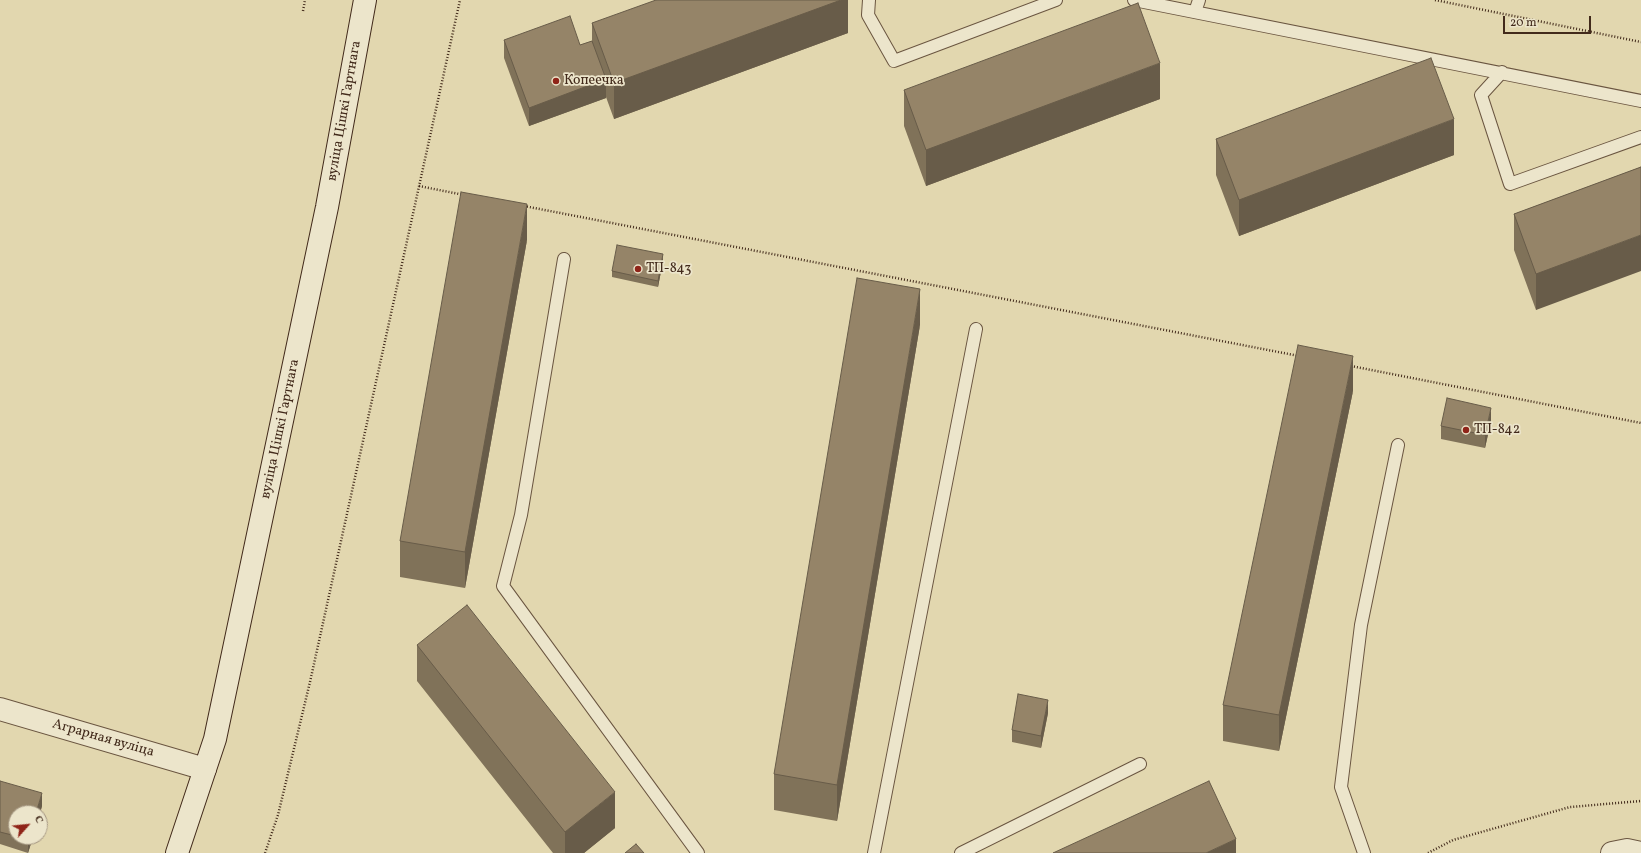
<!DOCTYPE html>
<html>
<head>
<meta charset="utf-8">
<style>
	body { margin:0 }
	#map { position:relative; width:1641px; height:853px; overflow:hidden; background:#e2d7af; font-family:Vollkorn,serif }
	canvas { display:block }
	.north { position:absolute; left:8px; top:805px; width:40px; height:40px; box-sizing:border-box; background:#ece5cb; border:1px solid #a89a85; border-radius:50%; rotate:63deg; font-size:11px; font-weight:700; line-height:16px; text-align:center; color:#422a1b }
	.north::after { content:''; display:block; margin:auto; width:14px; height:18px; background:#8f2418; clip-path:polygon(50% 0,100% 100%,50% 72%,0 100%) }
	.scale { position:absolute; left:1503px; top:16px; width:88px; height:18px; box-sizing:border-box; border:2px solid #422a1b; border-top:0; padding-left:5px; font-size:12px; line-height:14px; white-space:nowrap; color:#422a1b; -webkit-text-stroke:3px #ece5cb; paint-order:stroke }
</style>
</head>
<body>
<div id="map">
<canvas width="1641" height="853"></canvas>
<div class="north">С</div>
<div class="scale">20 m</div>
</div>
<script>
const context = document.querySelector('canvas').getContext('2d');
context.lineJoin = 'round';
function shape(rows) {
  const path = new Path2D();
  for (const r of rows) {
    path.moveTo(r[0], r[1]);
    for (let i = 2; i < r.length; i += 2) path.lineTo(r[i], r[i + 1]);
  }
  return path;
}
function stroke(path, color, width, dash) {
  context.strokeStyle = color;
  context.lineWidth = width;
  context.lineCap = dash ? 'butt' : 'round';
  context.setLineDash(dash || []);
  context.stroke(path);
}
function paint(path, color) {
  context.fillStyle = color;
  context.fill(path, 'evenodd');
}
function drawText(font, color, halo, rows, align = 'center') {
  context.font = font + ' Vollkorn,serif';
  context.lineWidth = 3.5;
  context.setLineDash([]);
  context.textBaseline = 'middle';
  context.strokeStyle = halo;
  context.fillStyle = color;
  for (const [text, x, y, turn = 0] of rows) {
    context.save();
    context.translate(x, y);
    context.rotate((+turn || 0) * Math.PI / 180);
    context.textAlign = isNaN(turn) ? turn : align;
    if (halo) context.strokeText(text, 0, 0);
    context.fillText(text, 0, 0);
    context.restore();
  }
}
const lane = shape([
	[869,0,868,15,894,61,1056,0],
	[1134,0,1641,101],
	[1195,12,1199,0],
	[1502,72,1481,95,1510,184,1641,137],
	[564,259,521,515,503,586,698,853],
	[874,853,976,329],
	[961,853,1140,764],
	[1364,853,1341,787,1361,625,1398,445]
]);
const street = shape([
	[0,709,205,769],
	[1612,853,1627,850,1641,853]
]);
const secondary = shape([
	[177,853,215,739,327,207,365,0]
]);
stroke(lane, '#6a5540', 14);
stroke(street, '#6a5540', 24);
stroke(secondary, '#422a1b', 24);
stroke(shape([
	[1435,0,1641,42],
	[303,11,305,0],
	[419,186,464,195],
	[524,206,1299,356],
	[1351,366,1641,423],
	[265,853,278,815,310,682,460,0],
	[1428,853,1453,840,1570,807,1641,801]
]), '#422a1b', 2.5, [1, 2]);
stroke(lane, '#ece5cb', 12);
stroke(street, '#ece5cb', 22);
stroke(secondary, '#ece5cb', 22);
paint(shape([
	[848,0,848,33,614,119,606,97,606,98,529,126,504,58,504,40,580,45,592,41,592,23],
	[904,90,1160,99,926,186,904,126],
	[1216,139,1454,155,1239,236,1216,175],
	[1641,167,1536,310,1514,250,1514,214],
	[527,240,465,588,400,577,400,541],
	[663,261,658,287,612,277,612,271],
	[920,325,837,821,774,810,774,774],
	[1353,391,1279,751,1223,741,1223,705],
	[1491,421,1485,448,1441,439,1441,426],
	[417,645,615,828,584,853,553,853,417,681],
	[1048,713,1041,748,1012,742,1012,730],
	[0,781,42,806,40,813,16,813,16,837,33,837,28,853,0,844]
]), '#807259');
paint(shape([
	[841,0,848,0,848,33,614,119,614,83],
	[1160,63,1160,99,926,186,926,150],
	[606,79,606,98,529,126,529,108],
	[1454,119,1454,155,1239,236,1239,200],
	[527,204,527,240,465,588,465,552],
	[1641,235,1641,271,1536,310,1536,274],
	[663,254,663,261,658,287,658,281],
	[920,289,920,325,837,821,837,785],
	[1353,356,1353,391,1279,751,1279,715],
	[1491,408,1491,421,1485,448,1485,435],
	[1048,700,1048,713,1041,748,1041,736],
	[615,792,615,828,584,853,565,853,565,832],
	[42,793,42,806,40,813,36,813],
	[29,837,33,837,28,853,28,840],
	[1236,839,1236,853,1206,853]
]), '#685c49');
const building = shape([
	[656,0,841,0,614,83,592,23,656,0],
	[1138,3,1160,63,926,150,904,90,1138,3],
	[570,16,580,45,592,41,606,79,529,108,504,40,570,16],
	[1431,58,1454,119,1239,200,1216,139,1431,58],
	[1641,167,1641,235,1536,274,1514,214,1641,167],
	[461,192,527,204,465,552,400,541,461,192],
	[617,245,663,254,658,281,612,271,617,245],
	[857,278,920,289,837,785,774,774,857,278],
	[1298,345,1353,356,1279,715,1223,705,1298,345],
	[1447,398,1491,408,1485,435,1441,426,1447,398],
	[467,605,615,792,565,832,417,645,467,605],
	[1018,694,1048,700,1041,736,1012,730,1018,694],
	[0,781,42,793,36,813,16,813,16,836,0,832,0,781],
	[1209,781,1236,839,1206,853,1053,853,1209,781],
	[19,837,29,837,28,840,19,837],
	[636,844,644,853,625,853,636,844]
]);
paint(building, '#958468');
stroke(building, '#685c49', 1);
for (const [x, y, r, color] of [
	[556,81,4,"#8f2418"],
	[638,269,4,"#8f2418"],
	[1466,430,4,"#8f2418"]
]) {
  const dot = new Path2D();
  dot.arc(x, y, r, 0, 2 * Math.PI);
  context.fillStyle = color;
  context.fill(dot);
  stroke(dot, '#ece5cb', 1.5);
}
drawText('14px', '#422a1b', '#ece5cb', [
	["Копеечка",564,81],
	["ТП-843",646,269],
	["ТП-842",1474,430]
], 'left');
drawText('14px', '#422a1b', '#ece5cb', [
	["вуліца Цішкі Гартнага",345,111,-80],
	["вуліца Цішкі Гартнага",281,429,-78],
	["Аграрная вуліца",103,739,16]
]);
</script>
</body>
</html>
